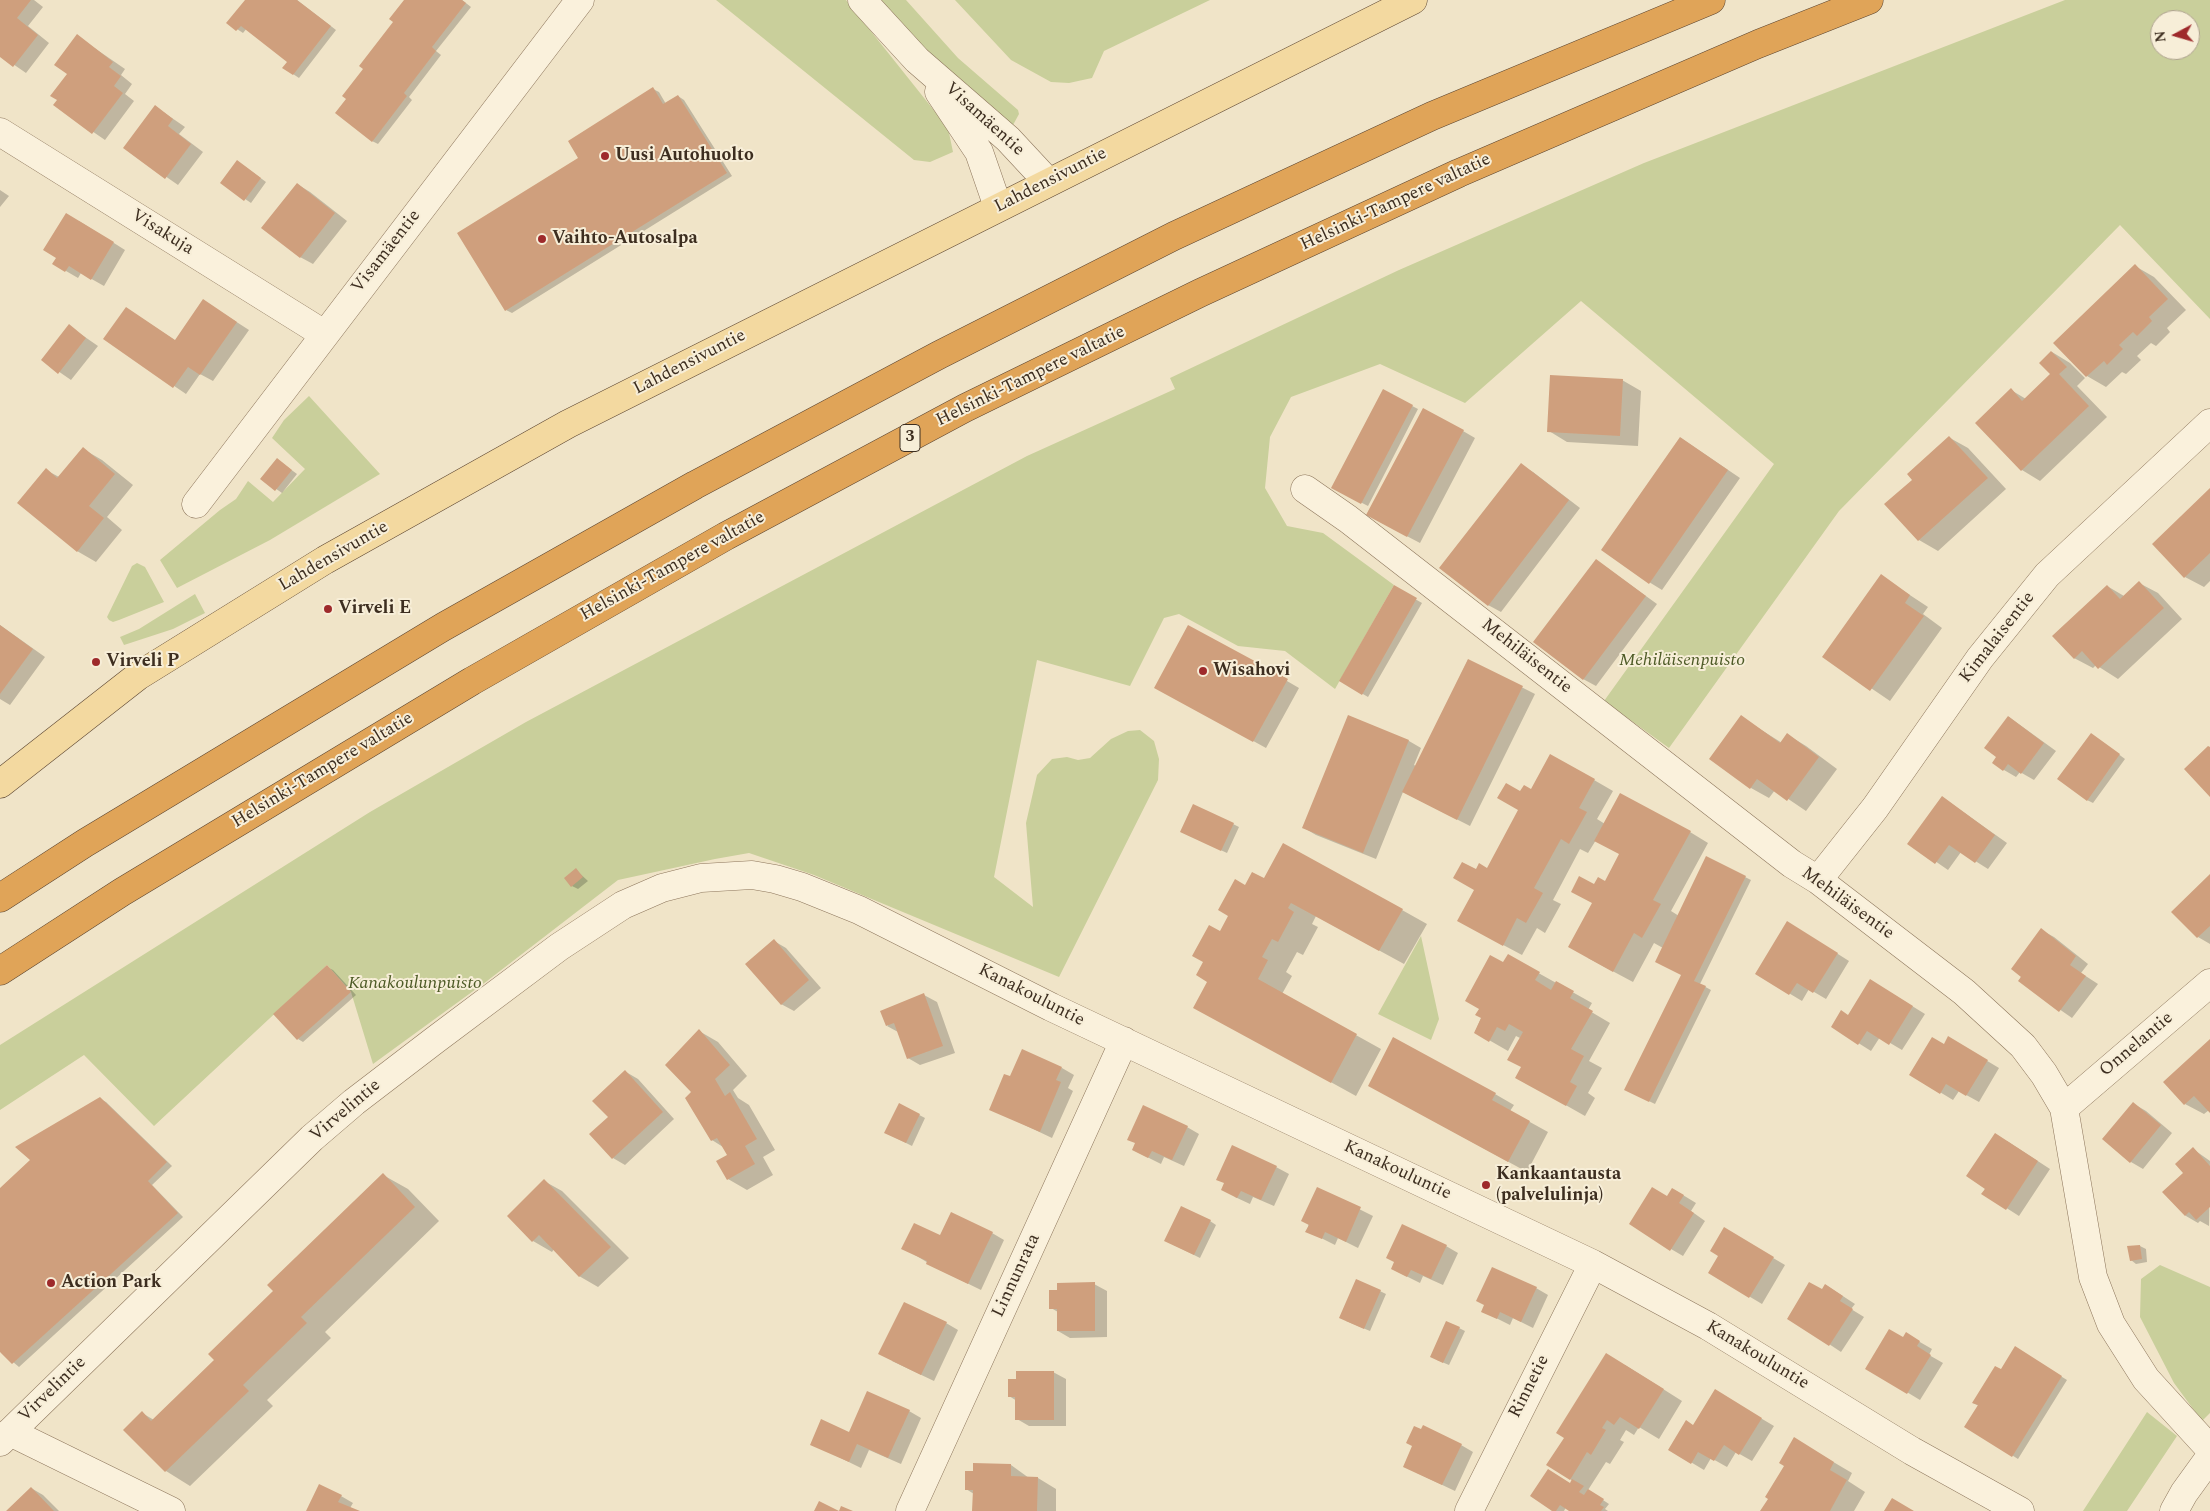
<!DOCTYPE html>
<html>
<head>
<meta charset="utf-8">
<style>
	body { margin:0 }
	#map { position:relative; width:2210px; height:1511px; overflow:hidden; background:#f0e4c8; font-family:Spectral,serif }
	canvas { display:block }
	.north { position:absolute; left:2150px; top:10px; width:50px; height:50px; box-sizing:border-box; background:#f7eed8; border:1px solid #ada18e; border-radius:50%; rotate:264deg; font-size:14px; font-weight:700; line-height:20px; text-align:center; color:#3d2e20 }
	.north::after { content:''; display:block; margin:auto; width:18px; height:22px; background:#9e2a2b; clip-path:polygon(50% 0,100% 100%,50% 72%,0 100%) }
</style>
</head>
<body>
<div id="map">
<canvas width="2210" height="1511"></canvas>
<div class="north">N</div>
</div>
<script>
const context = document.querySelector('canvas').getContext('2d');
context.lineJoin = 'round';
function paint(path, color) {
  context.fillStyle = color;
  context.fill(path, 'evenodd');
}
function shape(rows) {
  const path = new Path2D();
  for (const r of rows) {
    path.moveTo(r[0], r[1]);
    for (let i = 2; i < r.length; i += 2) path.lineTo(r[i], r[i + 1]);
  }
  return path;
}
function stroke(path, color, width, dash) {
  context.strokeStyle = color;
  context.lineWidth = width;
  context.lineCap = dash ? 'butt' : 'round';
  context.setLineDash(dash || []);
  context.stroke(path);
}
function drawText(font, color, halo, rows, align = 'center') {
  context.font = font + ' Spectral,serif';
  context.lineWidth = 4;
  context.setLineDash([]);
  context.textBaseline = 'middle';
  context.strokeStyle = halo;
  context.fillStyle = color;
  for (const [text, x, y, turn = 0] of rows) {
    context.save();
    context.translate(x, y);
    context.rotate((+turn || 0) * Math.PI / 180);
    context.textAlign = isNaN(turn) ? turn : align;
    if (halo) context.strokeText(text, 0, 0);
    context.fillText(text, 0, 0);
    context.restore();
  }
}
paint(shape([
	[716,0,846,0,948,128,953,152,930,162,914,160],
	[875,0,906,0,958,58,1018,110,1019,114,1013,125,978,104],
	[955,0,1210,0,1104,51,1092,78,1069,83,1051,82,1011,60],
	[2065,0,2210,0,2210,319,2120,225,1839,511,1669,748,1604,701,1774,464,1581,301,1465,403,1380,364,1291,397,1270,437,1265,488,1287,526,1323,533,1394,585,1335,689,1285,651,1238,646,1179,614,1164,618,1130,686,1037,660,994,877,1033,907,1026,823,1037,775,1052,759,1067,757,1078,760,1090,758,1111,739,1128,731,1140,730,1154,741,1159,759,1158,780,1059,977,814,875,749,853,715,859,618,880,487,981,373,1064,351,992,327,965,154,1126,84,1055,0,1110,0,1045,370,812,526,722,1027,456,1175,389,1170,378,1399,270,1644,163],
	[2160,20,2190,20,2190,50,2160,50],
	[309,396,380,474,270,540,177,588,160,560,220,510,236,499,248,481,273,502,305,469,272,438,284,420],
	[137,563,145,567,164,602,119,620,113,622,109,620,107,617,132,566],
	[195,594,205,613,173,629,124,645,120,637,139,629],
	[1421,936,1439,1019,1431,1040,1378,1014],
	[2160,1265,2210,1287,2210,1413,2202,1421,2174,1383,2140,1317,2141,1279],
	[2147,1412,2177,1436,2127,1511,2083,1511]
]), '#c9cf9b');
paint(shape([
	[0,0,34,0,43,7,28,26,49,43,26,73,0,55],
	[246,0,297,0,336,30,299,78,293,74,289,62,247,28,243,33,228,23],
	[405,0,462,0,471,7,436,51,441,55,409,97,412,100,378,144,372,141,347,99,395,22],
	[77,36,125,69,121,75,132,84,125,94,134,101,105,140,54,105,58,100,68,74],
	[653,89,659,92,666,104,678,96,684,100,732,176,512,313,506,310,580,158],
	[156,107,185,127,179,134,203,152,178,185,125,148],
	[243,165,266,182,251,203,222,183],
	[297,184,310,192,347,221,313,264,300,257],
	[0,190,9,196,0,207],
	[79,221,125,250,104,286,81,273,78,278,54,264],
	[2135,266,2154,277,2186,310,2167,328,2170,332,2156,346,2151,343,2137,356,2141,360,2126,374,2122,372,2106,387,2087,376,2055,343],
	[204,301,249,330,213,381,200,374,186,394,105,339,126,308,176,341],
	[69,326,98,346,71,380,42,360],
	[2052,352,2070,363,2085,378,2077,386,2107,417,2040,481,2022,470,2011,390,2026,399,2052,374],
	[1622,380,1641,391,1638,446,1567,442,1549,431],
	[1383,391,1418,409,1368,506,1333,488],
	[1463,431,1475,438,1420,543,1380,522],
	[1681,438,1740,478,1662,590,1649,582],
	[1950,438,1968,448,2006,489,1938,551,1919,540,1886,504,1914,480],
	[83,449,102,460,133,485,107,517,122,530,96,562,77,551,46,470,59,477],
	[278,460,297,474,282,493,262,479],
	[1521,465,1533,472,1580,508,1501,612,1488,605],
	[2210,490,2210,581,2204,587,2185,577],
	[1596,560,1657,604,1596,686,1583,679],
	[1881,576,1928,607,1923,614,1942,628,1890,701,1824,656],
	[2139,583,2158,593,2182,619,2118,679,2096,665,2093,668,2074,658,2107,586,2124,596],
	[1394,587,1422,603,1368,697,1341,681],
	[0,625,45,657,10,705,0,699],
	[1468,660,1535,694,1470,826,1403,792,1376,859,1316,835,1304,828,1349,716,1409,741,1421,748,1414,765,1416,766],
	[1287,681,1299,688,1266,748,1168,694],
	[1741,717,1782,743,1788,735,1806,746,1837,769,1806,811,1775,790,1769,798,1751,788],
	[2009,717,2056,751,2034,780,2020,772,2016,777,2004,770,1998,756],
	[2097,738,2125,759,2093,803,2087,800],
	[1594,780,1613,791,1597,819,1605,824,1690,832,1708,843,1671,911,1679,916,1707,858,1751,880,1700,984,1711,990,1655,1104,1632,1093,1682,975,1663,948,1654,943,1633,982,1588,958,1594,886,1605,883,1621,854,1596,840,1588,853,1580,849,1553,900,1561,904,1545,933,1537,928,1522,955,1477,931,1476,871,1487,870,1520,810,1521,793],
	[1942,797,2007,843,1988,869,1961,852,1948,870,1909,843],
	[1233,824,1239,827,1227,853,1188,835],
	[576,870,588,881,578,889,572,886],
	[2210,876,2210,944,2198,937,2173,912],
	[1264,880,1402,910,1427,924,1404,964,1316,916,1312,924,1318,927,1303,955,1297,952,1286,972,1292,976,1282,994,1381,1049,1356,1096,1220,1021,1209,982,1220,933,1246,886],
	[1800,930,1849,961,1826,999,1809,989,1802,1001,1757,974],
	[2041,930,2054,937,2088,964,2081,973,2098,984,2072,1018,2019,981],
	[774,941,786,948,821,988,794,1011,781,1004],
	[1508,956,1592,1003,1588,1010,1610,1023,1589,1061,1602,1068,1588,1093,1595,1098,1585,1116,1516,1077,1522,1067,1520,1038,1516,1036,1508,1051,1475,1032],
	[327,967,333,970,356,995,303,1042,298,1039],
	[1883,988,1925,1014,1902,1050,1880,1037,1871,1051,1833,1027],
	[924,995,937,1002,955,1053,920,1065,908,1058,898,1032,887,1026],
	[699,1031,718,1042,747,1076,733,1090,738,1098,749,1105,775,1150,763,1157,773,1175,747,1190,728,1179,728,1155,723,1147,712,1140,693,1092],
	[1949,1038,1999,1068,1979,1102,1959,1091,1953,1100,1910,1074,1944,1045],
	[2210,1041,2210,1111,2209,1110,2204,1114,2185,1104],
	[1062,1068,1074,1075,1068,1088,1073,1091,1052,1138,991,1109,1011,1077],
	[626,1072,638,1079,674,1119,625,1165,613,1158],
	[1495,1094,1514,1105,1510,1111,1548,1132,1527,1172,1388,1096],
	[100,1099,106,1102,172,1166,152,1185,183,1217,19,1367,0,1351,0,1190],
	[2134,1104,2146,1111,2172,1133,2143,1169,2131,1162],
	[900,1105,925,1118,912,1146,892,1136],
	[1187,1127,1199,1134,1184,1166,1164,1157,1161,1164,1133,1150],
	[2007,1141,2050,1169,2019,1216,1983,1193],
	[2193,1149,2210,1161,2209,1226,2200,1221,2198,1223,2186,1216,2164,1192,2184,1173],
	[1276,1167,1289,1174,1274,1206,1253,1197,1250,1204,1235,1197,1226,1183],
	[383,1175,408,1189,439,1221,325,1332,331,1338,267,1400,273,1406,190,1486,166,1471,125,1430,142,1413,154,1420,216,1360,275,1291],
	[544,1181,562,1191,629,1258,598,1287,579,1276,554,1249,552,1252,533,1241],
	[1317,1188,1373,1216,1358,1248,1338,1238,1335,1245,1307,1231],
	[1673,1189,1696,1203,1691,1211,1705,1221,1683,1256,1671,1249,1668,1198],
	[1210,1221,1216,1225,1200,1258,1172,1244],
	[1724,1229,1785,1265,1762,1304,1710,1273,1720,1256],
	[992,1233,1004,1240,981,1290,940,1270,915,1255,941,1237],
	[1446,1246,1458,1253,1443,1285,1423,1276,1420,1283,1392,1269],
	[2140,1246,2146,1249,2147,1262,2136,1264,2131,1260],
	[1357,1280,1386,1294,1370,1331,1346,1321],
	[1094,1284,1107,1291,1107,1337,1070,1338,1058,1331,1058,1312,1051,1308,1058,1291],
	[1826,1285,1855,1304,1851,1309,1864,1317,1841,1352,1829,1344,1822,1290],
	[1536,1288,1548,1295,1533,1328,1513,1318,1510,1325,1482,1311],
	[946,1323,958,1330,934,1381,892,1361],
	[1459,1328,1465,1331,1449,1365,1437,1360],
	[1906,1334,1932,1349,1929,1355,1943,1363,1920,1400,1867,1368,1903,1339],
	[2015,1348,2067,1380,2018,1459,1966,1426,1979,1406,1973,1403,2001,1371],
	[1625,1365,1682,1401,1659,1439,1639,1427,1634,1435,1626,1430,1620,1440,1624,1442,1610,1464,1606,1462,1588,1490,1609,1504,1605,1509,1608,1511,1572,1511,1566,1507,1564,1511,1554,1511,1573,1481,1548,1465],
	[1053,1372,1066,1379,1066,1426,1029,1426,1017,1419,1017,1401,1009,1396],
	[1715,1391,1774,1426,1752,1461,1736,1452,1727,1467,1711,1458,1704,1470,1669,1449,1694,1426],
	[909,1411,921,1418,901,1464,869,1450,861,1468,812,1444,850,1433],
	[1461,1445,1473,1452,1455,1491,1417,1473],
	[1813,1450,1852,1473,1848,1481,1865,1492,1854,1511,1762,1511],
	[1011,1465,1029,1478,1038,1478,1056,1489,1056,1511,974,1511,974,1494,966,1489],
	[31,1488,43,1495,59,1511,8,1511],
	[341,1496,353,1503,350,1508,357,1511,308,1511]
]), '#0003');
paint(shape([
	[0,0,31,0,17,18,38,35,13,67,0,57],
	[245,0,297,0,331,26,293,75,282,68,287,62,241,26,236,31,226,23],
	[404,0,462,0,466,3,432,47,436,51,404,93,407,96,372,142,335,113,346,99,342,96,363,69,359,66,393,22,389,19],
	[77,34,113,62,109,67,121,76,114,86,123,93,92,134,53,105,57,100,50,96,67,74,54,65],
	[653,87,663,104,678,95,727,173,505,311,457,233,578,158,568,141],
	[155,105,173,119,168,126,191,144,165,179,123,148],
	[237,160,261,178,244,201,220,183],
	[297,183,335,213,300,258,261,228],
	[66,213,114,242,91,280,69,266,65,272,52,264,56,258,43,250],
	[2135,264,2168,299,2149,317,2152,321,2137,336,2133,332,2119,345,2123,349,2107,365,2104,361,2086,377,2053,343],
	[203,299,237,322,200,375,188,367,173,388,103,339,126,307,175,340],
	[69,324,86,338,58,374,41,360],
	[2051,351,2067,367,2059,374,2089,406,2021,471,1975,423,2011,388,2022,401,2050,374,2039,363],
	[1550,375,1623,379,1620,436,1547,432],
	[1383,389,1413,405,1361,504,1331,488],
	[1423,408,1464,430,1407,537,1366,515],
	[1949,436,1988,478,1918,541,1884,504,1912,480,1907,474],
	[1680,437,1728,470,1649,584,1601,550],
	[83,447,115,474,89,506,104,518,77,552,17,503,46,468,57,478],
	[277,458,292,470,275,491,260,479],
	[1521,463,1569,500,1488,606,1439,568],
	[2210,488,2210,553,2184,578,2152,544],
	[1596,559,1646,596,1583,680,1533,642],
	[1881,574,1910,595,1905,603,1924,616,1870,691,1822,657],
	[2139,581,2164,608,2098,669,2082,651,2074,659,2052,636,2107,585,2120,599],
	[1394,585,1417,598,1362,695,1339,681],
	[0,625,33,649,0,694],
	[1188,625,1288,679,1253,742,1154,688],
	[1468,659,1523,686,1457,820,1402,792],
	[1348,715,1409,740,1363,853,1302,828],
	[1741,715,1780,743,1787,733,1819,757,1787,801,1757,779,1750,789,1709,759],
	[2008,716,2044,743,2021,774,2008,764,2003,771,1992,763,1996,757,1984,748],
	[2091,733,2120,754,2087,801,2057,779],
	[2208,746,2210,747,2210,797,2184,769],
	[1550,754,1595,779,1579,808,1587,812,1569,844,1561,839,1534,888,1543,893,1526,923,1517,918,1503,946,1457,921,1474,890,1453,878,1462,862,1476,869,1479,863,1487,868,1518,810,1497,798,1506,783,1520,791,1524,785,1531,789],
	[1620,793,1691,831,1653,900,1661,904,1642,938,1634,933,1613,972,1568,947,1592,903,1571,892,1579,876,1594,884,1598,877,1605,881,1619,854,1594,841],
	[1942,796,1995,835,1975,863,1949,845,1935,864,1907,844],
	[1193,804,1234,823,1221,851,1180,832],
	[1283,843,1403,909,1379,951,1291,903,1288,908,1294,912,1278,942,1272,939,1262,957,1268,960,1258,979,1357,1034,1331,1083,1193,1008,1207,982,1196,975,1203,962,1192,956,1209,925,1220,931,1228,916,1218,910,1235,879,1245,885,1252,872,1264,878],
	[1706,856,1746,876,1694,981,1706,986,1649,1102,1624,1090,1681,975,1655,962],
	[576,868,583,877,571,887,564,878],
	[2210,874,2210,926,2197,938,2171,912],
	[1787,921,1838,953,1813,993,1797,983,1789,995,1755,974],
	[2041,928,2076,956,2070,965,2086,976,2059,1012,2018,981,2021,977,2011,969],
	[774,939,809,980,781,1005,745,964],
	[1508,954,1540,972,1535,980,1551,990,1556,981,1574,991,1570,998,1593,1011,1571,1049,1584,1056,1570,1082,1577,1086,1566,1106,1515,1078,1521,1067,1507,1060,1523,1032,1509,1024,1505,1031,1497,1027,1489,1042,1474,1033,1481,1018,1475,1015,1479,1009,1465,1001,1490,955,1503,962],
	[327,965,351,992,297,1040,273,1014],
	[1870,979,1913,1006,1889,1045,1867,1031,1858,1045,1831,1027,1841,1010,1848,1015],
	[924,993,943,1046,907,1059,894,1023,886,1026,880,1011],
	[699,1029,730,1065,715,1079,725,1096,730,1092,757,1139,745,1146,755,1164,727,1180,716,1161,727,1155,717,1138,711,1141,685,1098,691,1092,665,1065],
	[1948,1036,1988,1060,1966,1096,1946,1084,1940,1094,1909,1075,1932,1037,1944,1044],
	[1393,1037,1496,1093,1492,1100,1530,1121,1508,1162,1368,1086],
	[2210,1039,2210,1113,2194,1096,2184,1105,2163,1082],
	[1022,1049,1062,1067,1056,1080,1061,1082,1040,1132,989,1110,1004,1074,1010,1076],
	[625,1070,663,1112,612,1159,589,1134,608,1117,592,1101],
	[100,1097,167,1162,148,1181,178,1213,12,1364,0,1352,0,1188,30,1160,15,1147],
	[2133,1102,2161,1125,2130,1163,2102,1139],
	[899,1103,920,1114,906,1143,884,1133],
	[1143,1105,1188,1126,1172,1160,1152,1151,1148,1158,1132,1150,1135,1143,1127,1140],
	[1995,1133,2038,1161,2006,1210,1981,1194,1985,1189,1966,1176],
	[1232,1145,1277,1166,1261,1200,1241,1191,1237,1198,1221,1190,1224,1183,1216,1180],
	[2193,1147,2210,1166,2210,1207,2196,1220,2189,1212,2185,1216,2162,1192,2183,1173,2175,1164],
	[383,1173,415,1207,301,1317,307,1323,243,1385,249,1391,165,1472,123,1430,142,1411,151,1421,214,1360,208,1354,273,1291,267,1285],
	[544,1179,611,1247,579,1277,539,1235,532,1242,507,1216],
	[1317,1187,1361,1207,1346,1242,1325,1232,1322,1239,1305,1232,1309,1225,1301,1221],
	[1652,1187,1667,1196,1672,1188,1684,1195,1679,1203,1694,1213,1670,1251,1629,1224],
	[1181,1206,1211,1220,1194,1255,1164,1241],
	[951,1212,993,1232,968,1284,926,1264,927,1261,901,1249,914,1223,940,1235],
	[1402,1224,1447,1245,1431,1279,1411,1270,1407,1277,1391,1269,1394,1262,1386,1258],
	[1724,1227,1774,1257,1749,1298,1708,1273,1718,1256,1710,1251],
	[2140,1245,2142,1259,2130,1261,2127,1246],
	[1492,1267,1537,1287,1521,1322,1500,1312,1497,1319,1481,1312,1484,1305,1476,1301],
	[1356,1279,1381,1290,1364,1329,1339,1318],
	[1095,1282,1095,1331,1057,1331,1057,1309,1049,1309,1049,1290,1057,1290,1057,1283],
	[1809,1282,1822,1289,1825,1284,1843,1296,1840,1301,1853,1309,1829,1346,1787,1319],
	[904,1302,947,1322,921,1375,878,1354],
	[1446,1321,1460,1327,1443,1363,1430,1357],
	[1889,1329,1903,1337,1906,1332,1920,1341,1917,1346,1931,1355,1907,1394,1865,1369],
	[2015,1346,2062,1376,2012,1457,1964,1427,1978,1405,1972,1403,1995,1366,2001,1369],
	[1606,1353,1664,1389,1639,1429,1620,1417,1614,1425,1607,1420,1602,1428,1606,1430,1591,1455,1587,1452,1570,1480,1546,1465,1564,1438,1556,1433],
	[1016,1371,1054,1371,1054,1420,1015,1420,1015,1397,1008,1397,1008,1379,1016,1379],
	[1715,1389,1762,1418,1739,1455,1724,1445,1714,1461,1698,1452,1691,1464,1668,1450,1686,1420,1693,1425],
	[867,1391,910,1410,888,1458,857,1444,849,1462,810,1445,821,1419,849,1432],
	[1423,1425,1462,1444,1442,1485,1403,1467,1412,1446,1406,1443,1414,1426,1421,1429],
	[1794,1437,1834,1462,1830,1470,1847,1480,1830,1511,1760,1511,1768,1499,1765,1497,1784,1466,1779,1463],
	[973,1463,1011,1464,1011,1476,1038,1477,1037,1511,972,1511,973,1490,965,1490,965,1471,973,1471],
	[1548,1469,1570,1483,1572,1479,1584,1486,1579,1492,1584,1495,1588,1489,1604,1499,1600,1505,1604,1507,1601,1511,1569,1511,1560,1505,1556,1511,1552,1511,1530,1496],
	[319,1484,342,1495,338,1502,360,1511,306,1511],
	[31,1487,54,1511,6,1511],
	[1892,1498,1914,1511,1884,1511],
	[819,1501,839,1511,841,1506,853,1511,814,1511]
]), '#cf9f7d');
const minor = shape([
	[862,0,917,60,1008,139,1048,182],
	[939,92,979,152,998,207],
	[0,132,324,334],
	[1305,489,1348,519,1792,864,1818,880,1964,992,2023,1046,2044,1074,2064,1108,2093,1277,2111,1324,2146,1379,2210,1449],
	[196,504,580,0],
	[1818,880,1875,808,1980,658,2047,575,2210,423],
	[2064,1108,2210,983],
	[10,1432,171,1511],
	[0,1442,312,1138,354,1102,435,1040,559,947,623,905,662,888,701,878,752,875,775,879,802,887,859,910,1051,1007,1593,1264,1708,1326,1912,1451,2020,1511],
	[910,1511,1124,1041],
	[1469,1511,1593,1264],
	[2174,1511,2184,1493,2210,1457]
]);
const major = shape([
	[0,784,138,676,325,560,568,424,1413,0]
]);
const highway = shape([
	[0,898,85,843,443,627,695,485,939,355,1174,236,1432,116,1711,0],
	[0,971,122,892,472,681,726,536,965,408,1200,293,1459,173,1758,44,1869,0]
]);
stroke(minor, '#8d765c', 29);
stroke(major, '#5b4430', 29);
stroke(highway, '#5b4430', 29);
stroke(minor, '#faf1dc', 28);
stroke(major, '#f3d9a0', 28);
stroke(highway, '#e0a458', 28);
for (const [x, y, r, color] of [
	[605,156,5,"#9e2a2b"],
	[542,239,5,"#9e2a2b"],
	[328,609,5,"#9e2a2b"],
	[96,662,5,"#9e2a2b"],
	[1203,671,5,"#9e2a2b"],
	[1486,1185,5,"#9e2a2b"],
	[51,1283,5,"#9e2a2b"]
]) {
  const dot = new Path2D();
  dot.arc(x, y, r, 0, 2 * Math.PI);
  context.fillStyle = color;
  context.fill(dot);
  stroke(dot, '#f7eed8', 2);
}
for (const [x, y, w] of [
	[910,438,20]
]) {
  const box = new Path2D();
  box.roundRect(x - w / 2, y - 13.5, w, 27, 4);
  context.fillStyle = '#f7eed8';
  context.fill(box);
  stroke(box, '#3d2e20', 1);
}
drawText('bold 16px', '#3d2e20', null, [
	["3",910,438]
]);
drawText('18px', '#3d2e20', '#f7eed8', [
	["Visamäentie",984,120,42],
	["Lahdensivuntie",1051,181,-27],
	["Helsinki-Tampere valtatie",1396,203,-25],
	["Visakuja",162,233,32],
	["Visamäentie",387,252,-52],
	["Lahdensivuntie",690,363,-27],
	["Helsinki-Tampere valtatie",1031,377,-26],
	["Lahdensivuntie",334,557,-30],
	["Helsinki-Tampere valtatie",673,567,-29],
	["Kimalaisentie",1998,638,-52],
	["Mehiläisentie",1526,657,38],
	["Helsinki-Tampere valtatie",323,771,-31],
	["Mehiläisentie",1847,904,36],
	["Kanakouluntie",1031,996,27],
	["Onnelantie",2137,1045,-40],
	["Virvelintie",346,1111,-40],
	["Kanakouluntie",1397,1171,25],
	["Linnunrata",1017,1276,-65],
	["Kanakouluntie",1757,1356,31],
	["Rinnetie",1530,1387,-63],
	["Virvelintie",53,1390,-44]
]);
drawText('bold 18px', '#3d2e20', '#f7eed8', [
	["Uusi Autohuolto",615,156],
	["Vaihto-Autosalpa",552,239],
	["Virveli E",338,609],
	["Virveli P",106,662],
	["Wisahovi",1213,671],
	["Kankaantausta",1496,1175],
	["(palvelulinja)",1496,1196],
	["Action Park",61,1283]
], 'left');
drawText('italic 18px', '#4d5a26', '#f7eed8', [
	["Mehiläisenpuisto",1682,661],
	["Kanakoulunpuisto",415,984]
]);
</script>
</body>
</html>
